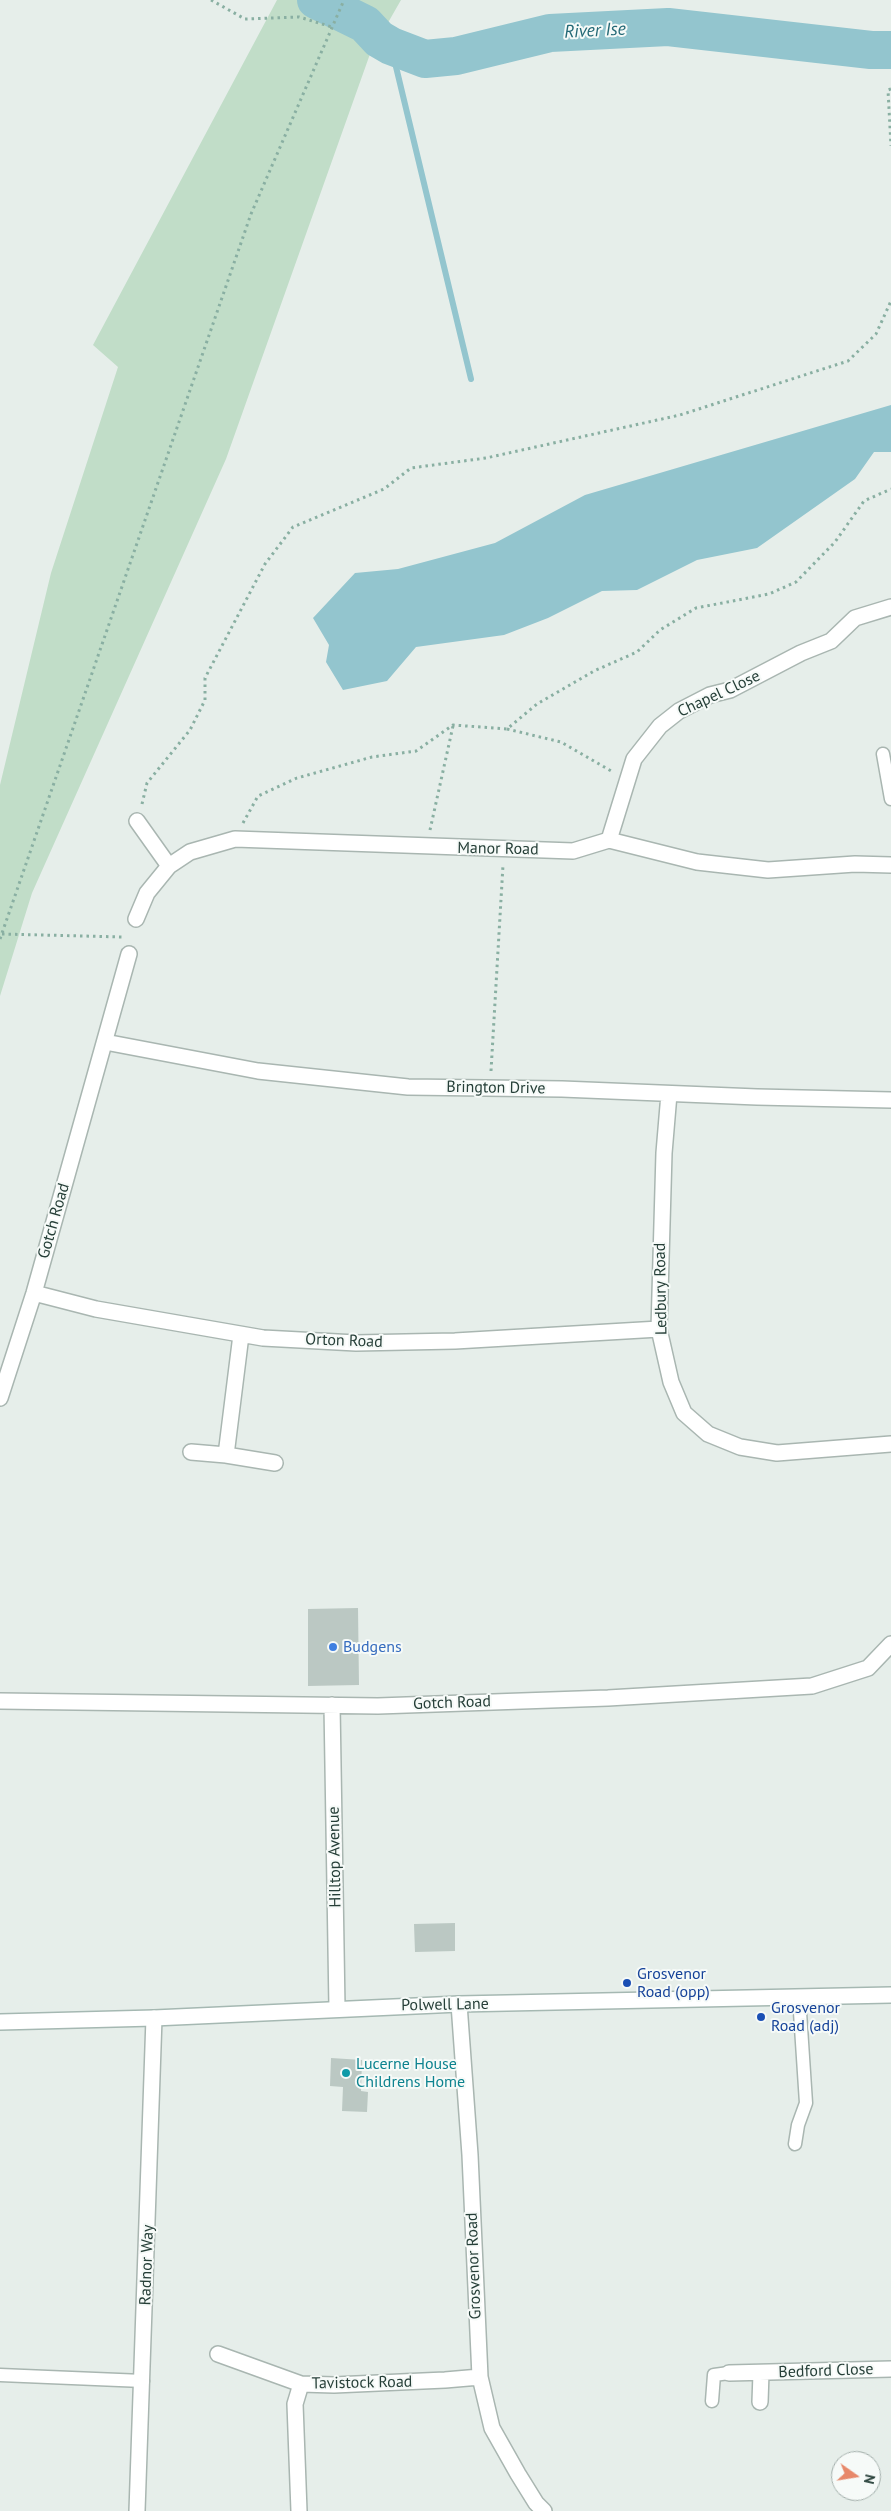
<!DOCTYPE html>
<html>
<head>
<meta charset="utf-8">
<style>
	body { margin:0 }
	#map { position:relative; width:891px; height:2511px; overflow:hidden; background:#e6eeea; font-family:"PT Sans",sans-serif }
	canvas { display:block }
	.north { position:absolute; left:831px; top:2451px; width:50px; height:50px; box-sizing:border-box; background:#f6faf8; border:1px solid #a3afab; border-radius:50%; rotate:103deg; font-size:14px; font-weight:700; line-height:20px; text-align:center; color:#263f38 }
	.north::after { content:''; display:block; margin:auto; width:18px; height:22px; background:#e7886a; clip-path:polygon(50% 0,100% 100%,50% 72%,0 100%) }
</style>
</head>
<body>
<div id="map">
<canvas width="891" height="2511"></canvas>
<div class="north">N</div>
</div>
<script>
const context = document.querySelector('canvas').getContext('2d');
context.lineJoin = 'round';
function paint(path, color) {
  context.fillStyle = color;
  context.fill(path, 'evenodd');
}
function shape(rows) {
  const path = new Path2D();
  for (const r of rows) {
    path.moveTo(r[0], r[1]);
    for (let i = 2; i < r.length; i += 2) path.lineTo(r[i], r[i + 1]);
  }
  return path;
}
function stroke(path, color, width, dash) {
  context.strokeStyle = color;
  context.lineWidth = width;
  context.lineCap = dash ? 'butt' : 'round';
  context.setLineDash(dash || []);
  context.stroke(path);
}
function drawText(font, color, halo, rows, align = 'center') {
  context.font = font + ' "PT Sans",sans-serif';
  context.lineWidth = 4;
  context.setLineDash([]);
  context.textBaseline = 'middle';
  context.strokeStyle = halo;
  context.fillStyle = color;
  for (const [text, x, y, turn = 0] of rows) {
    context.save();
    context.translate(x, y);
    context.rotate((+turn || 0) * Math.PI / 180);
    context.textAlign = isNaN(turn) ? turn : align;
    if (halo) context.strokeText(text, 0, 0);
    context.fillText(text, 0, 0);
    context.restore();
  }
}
paint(shape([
	[277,0,401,0,370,54,226,459,32,893,0,996,0,785,51,573,118,367,93,345]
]), '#c1ddc8');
paint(shape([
	[891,405,891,452,874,452,855,479,757,548,697,560,637,590,602,591,548,618,504,635,416,647,387,681,343,690,326,662,329,645,313,618,355,573,398,569,495,543,585,495]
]), '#93c5ce');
stroke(shape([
	[391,46,471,379]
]), '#93c5ce', 6);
stroke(shape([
	[316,0,365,24,379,39,391,46,425,59,456,56,550,33,668,27,871,50,891,50]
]), '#93c5ce', 38);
paint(shape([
	[358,1608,359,1685,308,1686,308,1609],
	[455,1923,455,1951,415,1952,414,1924],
	[331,2058,362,2060,361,2091,368,2092,367,2112,342,2111,343,2087,330,2086]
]), '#bbc8c3');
const lane = shape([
	[883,754,891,799],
	[795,2144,798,2125,806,2103,799,1997],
	[0,2375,143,2381],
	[712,2401,714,2375,729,2373]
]);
const street = shape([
	[137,821,169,866],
	[609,840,634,759,660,726,679,711,710,695,730,690,801,653,831,641,855,618,891,607],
	[136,919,147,893,169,866,190,852,235,839,573,851,609,840,697,862,768,870,855,864,891,865],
	[105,1042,258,1071,408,1087,562,1089,757,1097,891,1100],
	[669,1094,664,1153,659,1329,671,1382,684,1413,708,1434,740,1447,777,1453,891,1444],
	[34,1293,96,1309,263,1338,356,1343,455,1341,659,1329],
	[0,1398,34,1293,129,954],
	[191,1452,226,1455,241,1335],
	[226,1455,275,1463],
	[0,1701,378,1706,608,1698,812,1686,868,1668,891,1644],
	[332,1705,337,2008],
	[459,2004,470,2155,480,2377,492,2428,518,2474,536,2503,544,2511],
	[218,2354,301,2384,334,2385,445,2380,480,2377],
	[729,2373,891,2369],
	[760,2402,761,2373],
	[137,2511,154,2018],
	[299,2511,295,2404,301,2384]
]);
const secondary = shape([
	[0,2022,154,2018,459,2004,891,1995]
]);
stroke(lane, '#a9b6b1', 15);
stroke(street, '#a9b6b1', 18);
stroke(secondary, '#a5b8b2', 18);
stroke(shape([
	[211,0,245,19,299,17,332,27],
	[891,89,888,90,891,146],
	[507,729,561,742,613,772],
	[142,804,147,783,190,730,205,700,205,678,265,564,293,527,384,489,411,468,486,458,680,415,848,361,876,334,891,301],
	[243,823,258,796,297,778,372,757,416,751,453,725,507,729,537,704,594,671,637,652,660,630,696,608,769,594,796,582,835,542,864,501,891,489],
	[430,830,453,726],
	[2,934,122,937],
	[0,939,251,214,344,0],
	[491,1071,503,865]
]), '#89afa2', 3, [2.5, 4]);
stroke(lane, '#fff', 12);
stroke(street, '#fff', 15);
stroke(secondary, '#fff', 15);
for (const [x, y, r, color] of [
	[333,1647,5,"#3f7fe0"],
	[627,1983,5,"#1a4fb4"],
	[761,2017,5,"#1a4fb4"],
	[346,2073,5,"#0f9aa8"]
]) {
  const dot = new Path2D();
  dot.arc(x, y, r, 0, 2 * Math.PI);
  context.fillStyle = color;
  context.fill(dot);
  stroke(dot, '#f6faf8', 2);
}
drawText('16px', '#263f38', '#f6faf8', [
	["Chapel Close",719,694,-25],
	["Manor Road",498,849,1],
	["Brington Drive",496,1088,1],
	["Gotch Road",54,1221,-74],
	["Ledbury Road",661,1289,-91],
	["Orton Road",344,1341,2],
	["Gotch Road",452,1703,-2],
	["Hilltop Avenue",335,1857,-91],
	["Polwell Lane",445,2005,-1],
	["Radnor Way",147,2265,-88],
	["Grosvenor Road",474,2266,-92],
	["Bedford Close",826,2371,-2],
	["Tavistock Road",362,2383,-1]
]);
drawText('16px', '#366cbe', '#f6faf8', [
	["Budgens",343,1647]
], 'left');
drawText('16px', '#164399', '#f6faf8', [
	["Grosvenor",637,1974],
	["Road (opp)",637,1992],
	["Grosvenor",771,2008],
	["Road (adj)",771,2026]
], 'left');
drawText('16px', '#0d838f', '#f6faf8', [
	["Lucerne House",356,2064],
	["Childrens Home",356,2082]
], 'left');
drawText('italic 18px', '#246976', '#f6faf8', [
	["River Ise",595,31,-3]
]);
</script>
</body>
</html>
